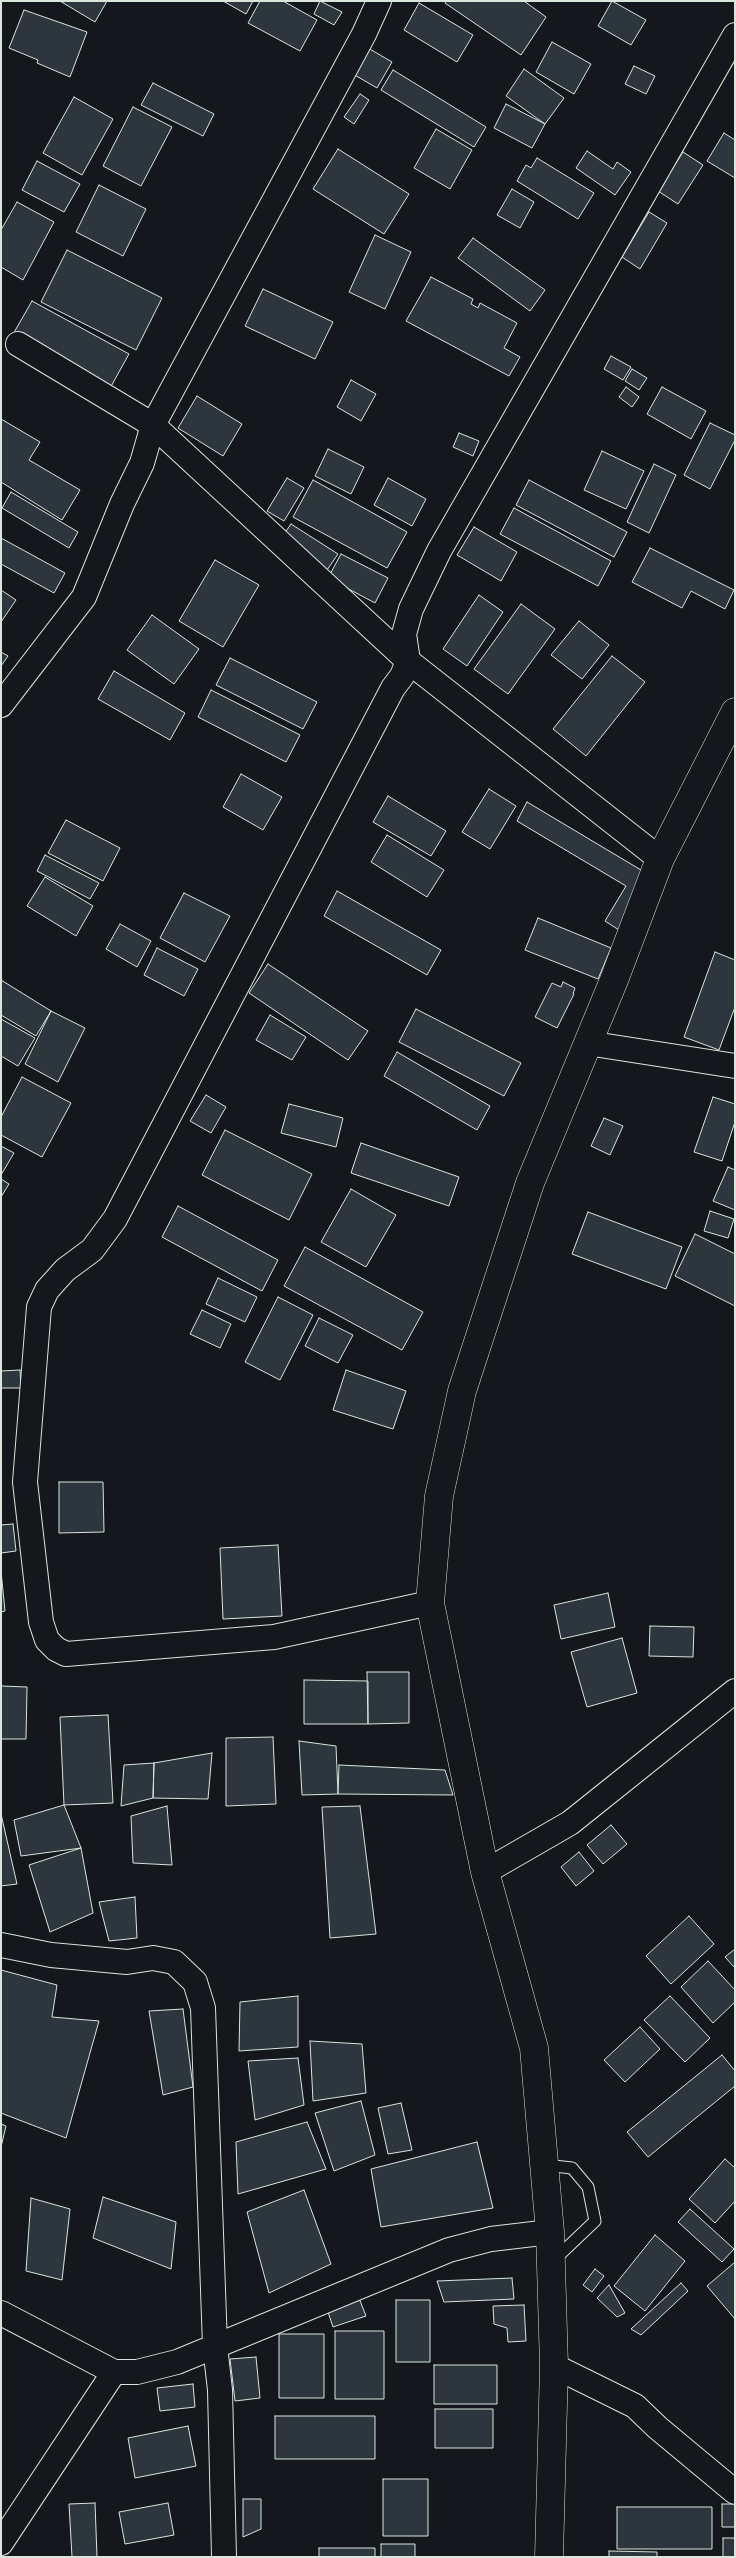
<!DOCTYPE html>
<html>
<head>
<meta charset="utf-8">
<style>
	body { margin:0 }
	#map { position:relative; width:736px; height:2558px; overflow:hidden; background:#14181c; font-family:Cabin,sans-serif }
	canvas { display:block }
	.frame { position:absolute; inset:0; border:2px solid #d8e6dc; pointer-events:none }
</style>
</head>
<body>
<div id="map">
<canvas width="736" height="2558"></canvas>
<div class="frame"></div>
</div>
<script>
const context = document.querySelector('canvas').getContext('2d');
context.lineJoin = 'round';
function paint(path, color) {
  context.fillStyle = color;
  context.fill(path, 'evenodd');
}
function shape(rows) {
  const path = new Path2D();
  for (const r of rows) {
    path.moveTo(r[0], r[1]);
    for (let i = 2; i < r.length; i += 2) path.lineTo(r[i], r[i + 1]);
  }
  return path;
}
function stroke(path, color, width, dash) {
  context.strokeStyle = color;
  context.lineWidth = width;
  context.lineCap = dash ? 'butt' : 'round';
  context.setLineDash(dash || []);
  context.stroke(path);
}
const building = shape([
	[60,1,107,1,95,22,60,1],
	[223,1,253,1,246,14,223,1],
	[260,1,283,1,317,20,300,51,248,23,260,1],
	[320,1,342,12,334,25,314,14,320,1],
	[446,1,524,1,546,17,521,55,445,3,446,1],
	[612,1,646,20,631,45,598,26,612,1],
	[419,3,473,35,457,62,404,30,419,3],
	[24,10,87,32,70,77,37,63,38,60,9,48,24,10],
	[552,42,591,64,574,94,536,72,552,42],
	[368,48,392,62,377,88,353,74,368,48],
	[634,66,655,76,646,94,625,84,634,66],
	[524,69,564,98,545,124,506,96,524,69],
	[393,70,486,127,474,147,381,90,393,70],
	[153,83,214,114,203,136,141,105,153,83],
	[360,94,369,100,354,124,344,117,360,94],
	[74,97,113,119,82,175,43,153,74,97],
	[506,104,545,124,532,148,494,128,506,104],
	[133,107,172,127,141,186,103,166,133,107],
	[436,129,472,150,450,189,414,168,436,129],
	[724,133,735,140,735,178,707,161,724,133],
	[338,149,409,194,384,234,313,189,338,149],
	[587,151,613,169,617,162,631,172,615,195,576,168,587,151],
	[683,152,703,165,678,204,658,191,683,152],
	[537,158,594,193,578,219,517,181,526,165,531,168,537,158],
	[37,161,80,184,64,212,22,190,37,161],
	[99,185,146,209,123,256,76,232,99,185],
	[512,189,534,202,520,228,497,215,512,189],
	[17,202,54,222,23,280,1,267,1,230,17,202],
	[649,212,667,223,640,269,622,257,649,212],
	[375,235,411,252,385,309,349,292,375,235],
	[473,238,545,290,530,311,458,258,473,238],
	[67,250,162,298,136,350,41,302,67,250],
	[431,277,473,299,471,304,478,308,480,303,517,323,504,348,520,357,509,376,406,321,431,277],
	[263,289,333,322,315,359,245,326,263,289],
	[32,301,129,354,109,390,12,336,32,301],
	[611,356,631,367,623,380,604,369,611,356],
	[632,369,647,378,639,390,625,381,632,369],
	[351,380,376,394,361,421,337,407,351,380],
	[626,387,639,397,632,407,619,397,626,387],
	[662,387,706,411,691,439,647,414,662,387],
	[197,396,242,424,223,456,178,428,197,396],
	[1,419,40,442,29,460,80,490,62,520,1,482,1,419],
	[710,423,735,435,735,440,710,489,684,475,710,423],
	[459,433,479,441,473,456,453,447,459,433],
	[328,449,364,467,351,494,315,476,328,449],
	[602,451,644,471,626,509,584,490,602,451],
	[654,464,676,475,649,533,627,522,654,464],
	[287,478,304,488,284,521,267,511,287,478],
	[388,478,426,499,412,526,374,505,388,478],
	[313,480,407,532,387,568,293,517,313,480],
	[529,480,627,532,614,557,516,505,529,480],
	[11,492,78,532,69,548,2,508,11,492],
	[514,508,611,561,598,586,500,534,514,508],
	[291,524,338,554,327,570,280,540,291,524],
	[474,527,517,552,501,581,457,555,474,527],
	[1,538,65,573,54,593,1,564,1,538],
	[650,548,734,590,725,609,691,591,682,608,632,582,650,548],
	[341,554,388,578,375,603,328,578,341,554],
	[215,560,259,585,223,647,179,621,215,560],
	[1,590,16,600,1,622,1,590],
	[479,595,503,612,467,666,443,649,479,595],
	[521,604,555,629,508,694,474,669,521,604],
	[152,615,199,649,174,684,127,650,152,615],
	[579,621,609,645,582,679,551,655,579,621],
	[1,652,8,656,1,666,1,652],
	[612,656,645,682,586,756,553,729,612,656],
	[230,658,317,702,303,729,216,685,230,658],
	[114,671,185,713,170,740,98,699,114,671],
	[211,690,300,735,286,762,198,717,211,690],
	[241,774,282,797,263,830,223,807,241,774],
	[489,789,516,806,490,849,462,832,489,789],
	[388,796,446,831,431,856,373,822,388,796],
	[527,802,651,876,619,930,605,921,626,886,517,821,527,802],
	[66,820,120,848,103,881,48,853,66,820],
	[387,835,444,870,427,897,371,862,387,835],
	[45,855,99,883,90,899,37,871,45,855],
	[45,877,93,906,76,936,27,906,45,877],
	[337,891,441,950,427,975,324,916,337,891],
	[184,893,230,916,205,962,160,938,184,893],
	[538,918,611,948,598,979,525,950,538,918],
	[120,924,151,941,137,967,106,949,120,924],
	[157,948,198,969,184,996,144,975,157,948],
	[715,952,735,960,735,1007,719,1050,684,1037,715,952],
	[268,964,368,1031,348,1060,249,993,268,964],
	[1,980,51,1011,36,1036,1,1015,1,980],
	[563,982,575,988,573,994,574,994,557,1028,535,1017,552,983,561,987,563,982],
	[416,1009,521,1063,504,1096,399,1042,416,1009],
	[51,1011,85,1028,58,1082,25,1064,51,1011],
	[270,1015,306,1037,292,1060,256,1040,270,1015],
	[1,1019,35,1038,18,1066,1,1056,1,1019],
	[397,1052,490,1106,477,1130,384,1076,397,1052],
	[22,1077,71,1103,42,1157,1,1135,1,1117,22,1077],
	[206,1095,226,1107,211,1133,190,1121,206,1095],
	[713,1097,735,1104,735,1122,722,1161,694,1152,713,1097],
	[289,1104,343,1118,336,1147,281,1133,289,1104],
	[604,1118,623,1126,610,1155,591,1146,604,1118],
	[225,1130,312,1174,289,1220,202,1175,225,1130],
	[361,1143,459,1177,449,1206,351,1173,361,1143],
	[1,1146,14,1153,1,1175,1,1146],
	[728,1167,735,1170,735,1210,713,1201,728,1167],
	[1,1179,9,1184,1,1197,1,1179],
	[351,1189,396,1215,366,1267,321,1242,351,1189],
	[178,1206,278,1260,262,1291,162,1237,178,1206],
	[710,1211,734,1219,728,1238,704,1231,710,1211],
	[588,1212,682,1247,666,1289,572,1254,588,1212],
	[695,1234,735,1254,735,1306,675,1276,695,1234],
	[305,1247,423,1312,402,1350,284,1286,305,1247],
	[218,1278,257,1297,245,1322,206,1304,218,1278],
	[278,1297,313,1315,280,1380,245,1362,278,1297],
	[202,1310,231,1324,220,1348,190,1334,202,1310],
	[319,1318,353,1335,338,1363,305,1346,319,1318],
	[20,1370,21,1388,1,1388,1,1371,20,1370],
	[346,1370,406,1391,393,1429,333,1410,346,1370],
	[59,1482,103,1482,104,1532,59,1533,59,1482],
	[13,1524,16,1551,1,1553,1,1525,13,1524],
	[278,1545,282,1616,223,1619,220,1548,278,1545],
	[1,1571,5,1611,1,1612,1,1571],
	[608,1593,615,1627,561,1639,554,1605,608,1593],
	[650,1626,694,1627,693,1657,649,1656,650,1626],
	[622,1638,637,1693,587,1707,571,1652,622,1638],
	[367,1672,409,1672,409,1723,368,1724,367,1672],
	[304,1680,368,1681,368,1724,304,1724,304,1680],
	[1,1686,27,1687,26,1739,1,1739,1,1686],
	[108,1715,113,1803,64,1805,60,1717,108,1715],
	[273,1737,276,1804,226,1806,226,1738,273,1737],
	[299,1741,336,1746,338,1794,302,1795,299,1741],
	[212,1753,208,1799,153,1798,154,1763,212,1753],
	[154,1763,153,1798,121,1806,124,1765,154,1763],
	[339,1765,445,1770,453,1795,338,1794,339,1765],
	[64,1805,81,1848,21,1856,14,1820,64,1805],
	[167,1806,172,1865,133,1863,131,1816,167,1806],
	[360,1806,376,1934,330,1938,322,1807,360,1806],
	[1,1814,17,1884,1,1886,1,1814],
	[611,1825,627,1844,603,1864,587,1845,611,1825],
	[81,1848,93,1913,50,1932,29,1865,81,1848],
	[579,1852,594,1871,576,1886,561,1867,579,1852],
	[135,1897,137,1938,109,1941,99,1902,135,1897],
	[689,1916,714,1944,671,1984,646,1956,689,1916],
	[735,1949,735,1968,725,1957,735,1949],
	[708,1961,735,1990,735,2002,713,2023,681,1987,708,1961],
	[1,1970,57,1985,52,2017,99,2021,66,2138,1,2113,1,1970],
	[298,1996,298,2047,239,2051,240,2002,298,1996],
	[670,1996,710,2038,685,2062,644,2020,670,1996],
	[183,2009,193,2087,163,2095,149,2011,183,2009],
	[640,2027,660,2049,625,2082,604,2060,640,2027],
	[310,2041,362,2044,366,2093,313,2101,310,2041],
	[722,2055,735,2071,735,2086,648,2157,627,2132,722,2055],
	[298,2058,304,2105,255,2120,248,2061,298,2058],
	[361,2101,375,2155,334,2171,315,2113,361,2101],
	[401,2103,412,2150,388,2154,378,2108,401,2103],
	[307,2122,326,2169,238,2194,236,2142,307,2122],
	[1,2124,6,2126,1,2147,1,2124],
	[477,2142,493,2208,381,2227,371,2169,477,2142],
	[725,2159,735,2168,735,2201,715,2223,689,2199,725,2159],
	[304,2190,331,2264,269,2293,247,2212,304,2190],
	[103,2197,176,2222,171,2269,93,2238,103,2197],
	[31,2198,70,2209,62,2280,26,2271,31,2198],
	[690,2209,734,2249,722,2262,678,2222,690,2209],
	[655,2235,685,2261,645,2311,614,2286,655,2235],
	[735,2262,735,2319,707,2286,735,2262],
	[595,2269,604,2276,592,2292,583,2285,595,2269],
	[512,2278,514,2299,444,2302,437,2281,512,2278],
	[681,2283,688,2291,641,2335,631,2329,681,2283],
	[609,2285,625,2313,617,2317,597,2298,609,2285],
	[359,2298,366,2316,333,2327,327,2309,359,2298],
	[396,2300,430,2300,430,2362,396,2362,396,2300],
	[524,2305,526,2341,508,2342,507,2328,494,2324,493,2306,524,2305],
	[335,2331,384,2331,384,2399,335,2399,335,2331],
	[279,2334,324,2334,324,2398,279,2398,279,2334],
	[256,2357,260,2398,235,2401,230,2359,256,2357],
	[434,2365,497,2365,497,2404,434,2404,434,2365],
	[193,2384,195,2407,160,2411,157,2388,193,2384],
	[435,2409,493,2409,493,2448,435,2448,435,2409],
	[275,2416,375,2416,375,2459,275,2459,275,2416],
	[188,2426,196,2466,135,2478,128,2438,188,2426],
	[383,2479,428,2479,428,2536,383,2536,383,2479],
	[243,2499,261,2499,261,2529,243,2537,243,2499],
	[95,2503,97,2557,72,2557,69,2504,95,2503],
	[168,2503,174,2535,125,2544,119,2512,168,2503],
	[722,2504,735,2504,735,2527,722,2527,722,2504],
	[617,2507,712,2507,712,2549,617,2549,617,2507],
	[723,2538,735,2538,735,2557,723,2557,723,2538],
	[381,2544,415,2544,415,2557,381,2557,381,2544],
	[319,2548,375,2548,375,2557,319,2557,319,2548],
	[609,2551,657,2552,657,2557,609,2557,609,2551]
]);
paint(building, '#2c363c');
stroke(building, '#d8e6dc', 1);
const lane = shape([
	[545,2165,572,2168,588,2187,595,2221,554,2260]
]);
const street = shape([
	[18,344,153,425,408,661,660,859],
	[1,705,84,597,122,504,142,463,153,425,364,34,379,1],
	[587,1043,735,1066],
	[430,1603,274,1637,66,1654,56,1649,47,1640,41,1622,25,1482,39,1307,47,1290,65,1270,92,1250,115,1219,393,688,402,676,408,661,404,634,411,609,439,551,735,35],
	[485,1872,570,1823,735,1691],
	[1,1945,51,1955,127,1962,153,1958,174,1962,195,1982,203,2008,215,2346,220,2390,224,2557],
	[1,2313,114,2372,137,2372,177,2362,449,2250,491,2239,550,2232],
	[554,2366,635,2406,658,2428,735,2492],
	[1,2543,114,2372]
]);
const secondary = shape([
	[549,2557,554,2366,550,2232,534,2048,485,1872,430,1603,439,1496,462,1391,530,1183,614,980,660,859,735,712]
]);
stroke(lane, '#d8e6dc', 13);
stroke(street, '#d8e6dc', 26);
stroke(secondary, '#d8e6dc', 29);
stroke(lane, '#14181c', 11);
stroke(street, '#14181c', 24);
stroke(secondary, '#14181c', 28);
</script>
</body>
</html>
